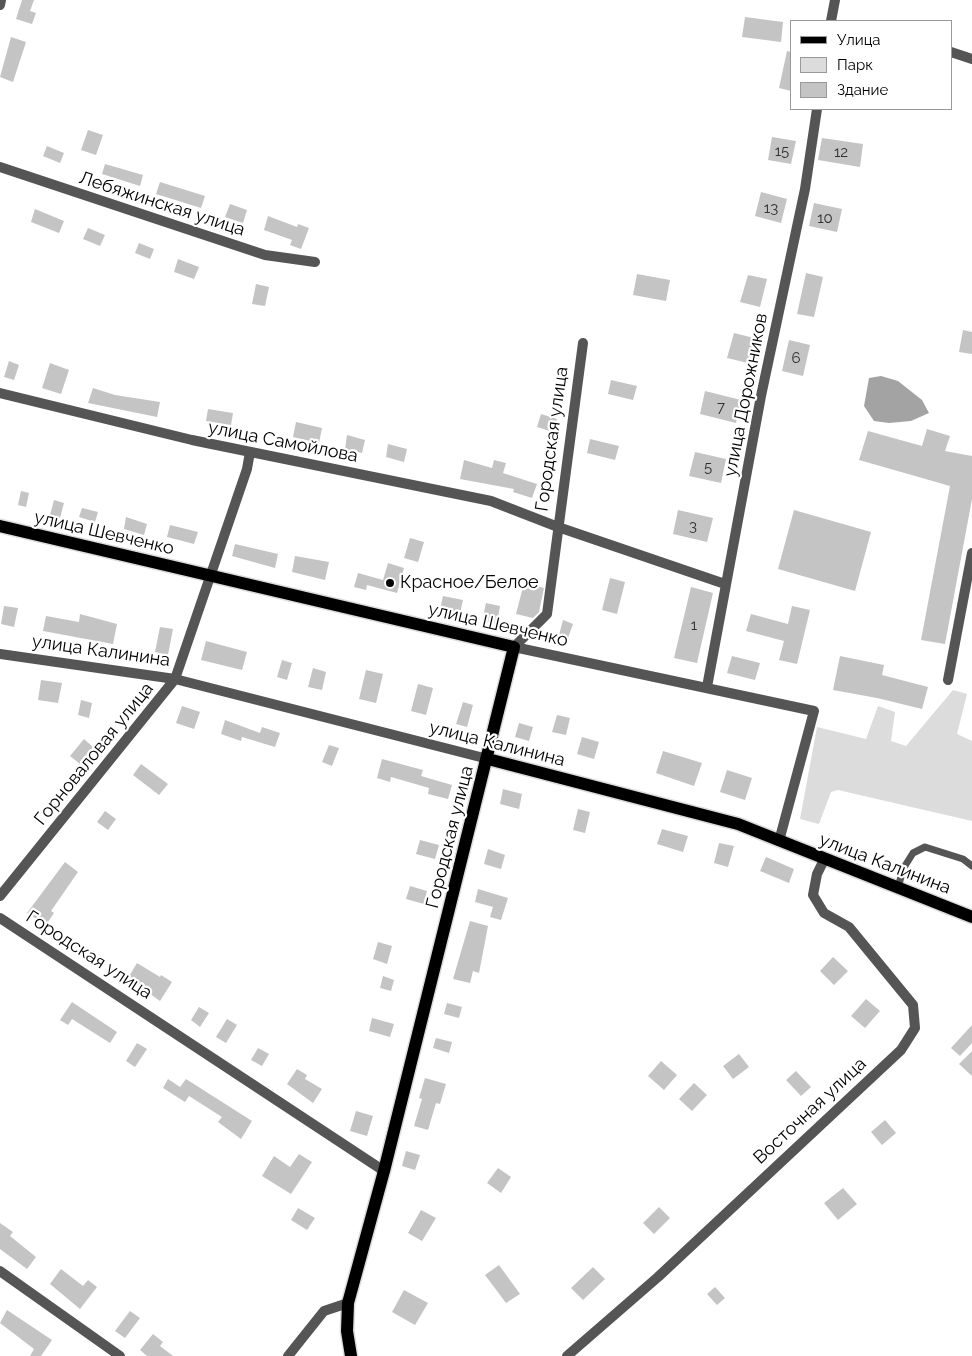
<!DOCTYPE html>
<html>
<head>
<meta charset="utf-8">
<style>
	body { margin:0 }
	#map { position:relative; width:972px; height:1356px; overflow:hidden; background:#fff; font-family:Raleway,sans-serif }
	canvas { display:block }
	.legend { position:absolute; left:790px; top:20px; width:162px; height:90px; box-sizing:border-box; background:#fff; border:1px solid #999; margin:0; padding:6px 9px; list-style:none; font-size:15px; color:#000 }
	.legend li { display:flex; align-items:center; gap:10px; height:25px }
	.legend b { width:25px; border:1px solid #999 }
</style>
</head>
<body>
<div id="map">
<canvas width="972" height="1356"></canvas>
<ul class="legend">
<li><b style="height:6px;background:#000"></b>Улица</li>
<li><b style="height:14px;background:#dcdcdc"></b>Парк</li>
<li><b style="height:14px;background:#c4c4c4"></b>Здание</li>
</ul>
</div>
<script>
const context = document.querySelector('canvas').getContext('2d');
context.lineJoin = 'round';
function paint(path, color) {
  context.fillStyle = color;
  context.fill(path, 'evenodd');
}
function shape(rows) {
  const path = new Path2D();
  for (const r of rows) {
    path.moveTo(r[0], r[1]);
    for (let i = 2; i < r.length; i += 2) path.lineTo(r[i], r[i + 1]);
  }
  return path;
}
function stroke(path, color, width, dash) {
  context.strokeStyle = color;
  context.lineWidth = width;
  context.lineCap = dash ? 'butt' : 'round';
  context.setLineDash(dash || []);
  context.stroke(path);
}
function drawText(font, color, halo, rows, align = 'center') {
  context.font = font + ' Raleway,sans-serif';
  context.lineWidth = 4.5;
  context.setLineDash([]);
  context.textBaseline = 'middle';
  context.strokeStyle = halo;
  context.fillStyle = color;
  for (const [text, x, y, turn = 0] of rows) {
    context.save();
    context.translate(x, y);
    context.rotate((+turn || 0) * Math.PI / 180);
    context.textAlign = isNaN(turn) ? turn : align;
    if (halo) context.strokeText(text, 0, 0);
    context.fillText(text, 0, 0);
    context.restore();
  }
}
paint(shape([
	[953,690,967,694,957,734,972,741,972,821,838,790,831,792,819,824,800,819,817,727,866,739,878,706,895,712,891,741,906,746]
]), '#dcdcdc');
paint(shape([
	[881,376,898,381,922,400,929,413,911,421,889,423,874,421,864,406,869,378]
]), '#a3a3a3');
paint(shape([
	[22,0,34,0,30,11,36,13,32,24,16,19],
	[745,17,783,22,781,42,742,37],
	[11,37,26,42,13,82,0,77],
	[787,51,791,52,791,91,779,88],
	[88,130,103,135,96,155,81,150],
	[772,137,796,141,791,164,768,160],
	[822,138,863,144,860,167,818,160],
	[47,146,64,153,60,163,43,156],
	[105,164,143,175,140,186,102,174],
	[160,182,205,196,201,208,156,194],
	[761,192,787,199,781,223,755,216],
	[814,203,842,209,837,232,809,226],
	[230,204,247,210,243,223,225,217],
	[35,209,64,221,59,233,31,222],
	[268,216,297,227,298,224,309,228,301,249,290,245,292,240,264,230],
	[88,228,105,235,100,246,83,239],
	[139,243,154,249,150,259,135,253],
	[178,259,199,267,194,279,174,272],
	[806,273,823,277,814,317,797,314],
	[637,274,670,280,666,301,633,295],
	[748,275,767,279,760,307,740,302],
	[256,284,269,287,265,306,252,304],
	[963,330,972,332,972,354,959,352],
	[734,333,754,338,748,363,727,358],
	[789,340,810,345,803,376,782,371],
	[9,361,19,365,14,380,4,377],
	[50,363,69,370,61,394,42,388],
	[611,380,637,386,633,400,608,394],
	[93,388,115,395,160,402,157,417,88,403],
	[705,391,741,400,736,423,700,414],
	[208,409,233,413,231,425,206,421],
	[541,414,557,419,553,432,537,427],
	[296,422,322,428,319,443,293,437],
	[927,429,950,436,945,451,972,456,972,499,945,644,921,640,950,486,859,460,868,431,922,446],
	[347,435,365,440,362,453,345,449],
	[590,439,619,446,615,460,587,453],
	[388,444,407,449,404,462,386,457],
	[695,452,726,459,721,483,689,476],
	[464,460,492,468,494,460,506,463,503,473,537,484,532,498,513,492,514,489,460,479],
	[21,491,29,493,26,507,18,505],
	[54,500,64,503,60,518,50,515],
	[82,508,98,512,95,522,79,517],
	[678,510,713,518,707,542,673,534],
	[794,510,871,532,855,591,778,569],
	[126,517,147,524,144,535,124,529],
	[170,525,198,532,194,544,167,537],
	[410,538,424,542,418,562,404,558],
	[235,544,278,554,275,568,232,556],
	[295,556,329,562,325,580,292,572],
	[388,563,404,568,397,593,367,585,366,590,354,587,358,573,383,580],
	[610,578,625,582,617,614,602,610],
	[524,583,544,588,539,612,533,618,516,614],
	[691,587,713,593,697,663,674,658],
	[443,596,463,600,460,613,440,609],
	[486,603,500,606,497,624,482,621],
	[4,606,18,608,14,627,1,624],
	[792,606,810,610,797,664,779,660,784,641,746,631,751,614,788,624],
	[80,614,117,624,113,644,43,631,46,616,79,622],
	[563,620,573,624,568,638,559,635],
	[160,627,173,629,168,655,155,652],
	[206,641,247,652,242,670,201,660],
	[732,656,760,663,755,680,727,673],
	[840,656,884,665,882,675,928,687,922,709,877,698,833,690],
	[282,660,292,663,287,680,277,677],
	[313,668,326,672,322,690,308,687],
	[366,670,383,674,376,703,359,699],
	[41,680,62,683,58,703,38,700],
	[418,684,433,688,426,715,411,711],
	[81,700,92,703,89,718,78,715],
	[463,702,473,705,467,727,456,724],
	[182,706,200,712,194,729,176,723],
	[557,715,570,718,566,735,552,732],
	[225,720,260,733,262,727,280,733,275,747,242,737,241,741,221,734],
	[519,723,533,727,529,741,515,737],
	[582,737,599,742,594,759,577,754],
	[84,739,93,747,80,764,70,756],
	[329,745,339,748,332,766,322,762],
	[663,751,702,763,694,786,656,773],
	[382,759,423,770,421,776,452,785,448,799,428,794,429,788,391,777,390,782,377,778],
	[141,764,168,784,159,795,133,775],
	[727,770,752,778,745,800,720,792],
	[503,789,522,794,519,809,500,804],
	[578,809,590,812,585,833,573,830],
	[105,811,116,819,108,830,97,822],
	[662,829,688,836,683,852,657,844],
	[420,840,439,845,435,859,416,854],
	[719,843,734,846,728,867,714,863],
	[488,849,505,855,501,869,484,864],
	[766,857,794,869,789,883,760,871],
	[65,862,78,872,51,911,54,913,46,925,27,913],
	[410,886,427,891,424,904,406,899],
	[478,889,508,898,501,920,490,917,493,907,475,902],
	[470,921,488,926,479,973,473,971,470,983,453,979],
	[378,942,392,946,387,964,373,959],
	[833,957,848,971,834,985,820,971],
	[137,963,160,977,161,975,172,982,160,1001,128,978],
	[383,976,394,980,391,991,380,988],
	[866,999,880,1011,865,1028,851,1016],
	[72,1002,117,1032,110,1043,72,1019,68,1025,60,1020],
	[447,1003,462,1007,459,1018,444,1014],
	[199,1007,209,1013,200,1027,191,1020],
	[372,1018,394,1024,390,1037,369,1031],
	[227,1019,237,1025,226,1043,216,1037],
	[972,1025,972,1043,960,1056,951,1048],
	[436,1038,452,1042,449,1053,433,1048],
	[137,1043,147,1049,135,1067,126,1061],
	[258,1048,269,1054,262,1066,251,1060],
	[972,1051,972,1076,959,1064],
	[739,1054,749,1067,733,1079,723,1066],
	[661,1061,677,1075,664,1090,648,1076],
	[297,1069,307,1075,305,1079,322,1089,313,1103,287,1084],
	[796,1071,811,1087,801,1096,786,1080],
	[425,1078,446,1084,440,1104,436,1103,428,1130,414,1126,422,1099,419,1098],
	[168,1079,180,1087,186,1079,252,1121,241,1139,218,1122,222,1117,189,1096,185,1102,163,1088],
	[694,1083,707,1095,692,1111,679,1099],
	[356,1111,373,1116,367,1136,350,1131],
	[885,1120,896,1133,882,1145,871,1132],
	[406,1151,420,1155,415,1170,402,1166],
	[299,1154,312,1162,291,1194,262,1176,274,1156,290,1167],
	[498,1168,511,1177,501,1193,487,1183],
	[843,1188,857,1204,838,1220,824,1203],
	[659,1207,670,1218,654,1234,643,1223],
	[298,1208,315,1218,307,1230,291,1220],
	[421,1210,436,1218,422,1241,408,1233],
	[0,1223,13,1232,10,1236,36,1257,27,1269,0,1249],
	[499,1265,520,1294,506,1303,485,1275],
	[593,1267,605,1279,583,1300,571,1288],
	[61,1269,83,1286,88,1280,97,1287,80,1309,50,1284],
	[715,1287,725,1298,717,1305,707,1294],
	[404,1290,428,1303,415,1325,392,1312],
	[7,1310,52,1340,41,1356,30,1356,34,1349,0,1323],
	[130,1311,140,1318,125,1338,115,1331],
	[153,1334,163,1342,160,1346,173,1356,147,1356,140,1350]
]), '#c4c4c4');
const primary = shape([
	[0,526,514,647,384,1171,348,1303,347,1331,351,1356],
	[488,759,738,824,972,917]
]);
stroke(primary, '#dbdbdb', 15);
stroke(shape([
	[898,888,903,869,913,853,925,847,963,859,972,866]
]), '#555', 7);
stroke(shape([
	[0,5,1,0],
	[831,21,835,0],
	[951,52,972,59],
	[0,167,265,255,315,262],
	[0,393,192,440,491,501,558,527,725,584],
	[514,647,814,711,779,841],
	[514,647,547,614,583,343],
	[0,654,175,679,488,759],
	[948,680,972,553],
	[707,687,761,396,805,189,817,109],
	[0,896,175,679,247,469,250,452],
	[0,918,384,1171],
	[0,1271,120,1356],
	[288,1356,324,1311,348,1303],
	[567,1356,658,1277,901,1050,915,1028,913,1005,849,927,824,913,813,895,817,874,824,860]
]), '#555', 10);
stroke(primary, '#000', 12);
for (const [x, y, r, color] of [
	[390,583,5,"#000"]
]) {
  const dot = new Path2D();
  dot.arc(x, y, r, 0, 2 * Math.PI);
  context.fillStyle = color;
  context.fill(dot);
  stroke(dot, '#fff', 2);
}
drawText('15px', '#313131', null, [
	["15",782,151],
	["12",841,152],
	["13",771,208],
	["10",825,218],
	["6",796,358],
	["7",721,407],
	["5",708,467],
	["3",693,526],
	["1",694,625]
]);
drawText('18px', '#000', '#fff', [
	["Лебяжинская улица",162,204,18],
	["улица Дорожников",746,395,-79],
	["Городская улица",552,439,-82],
	["улица Самойлова",283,442,11],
	["улица Шевченко",104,533,13],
	["улица Шевченко",498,625,13],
	["улица Калинина",101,651,8],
	["улица Калинина",497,744,14],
	["Горноваловая улица",94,754,-51],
	["Городская улица",450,837,-76],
	["улица Калинина",885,864,21],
	["Городская улица",89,955,33],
	["Восточная улица",810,1111,-43]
]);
drawText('18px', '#000', '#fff', [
	["Красное/Белое",400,583]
], 'left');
</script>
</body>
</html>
